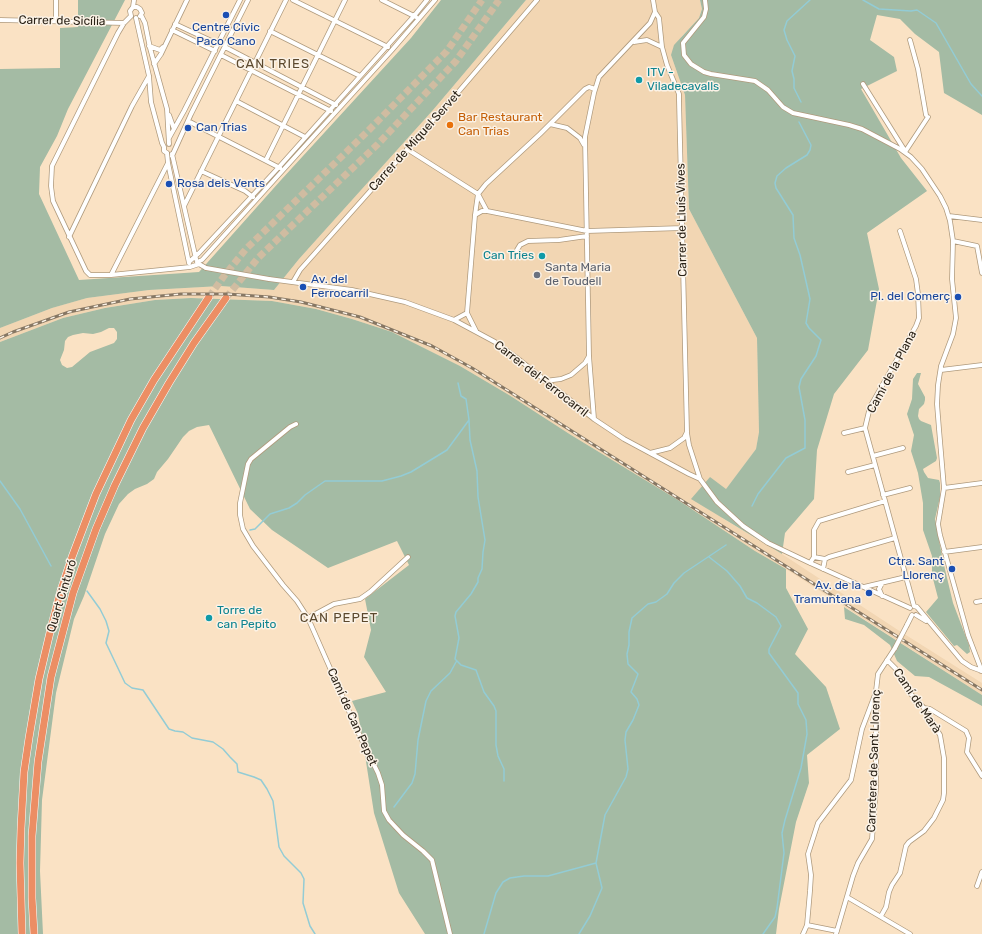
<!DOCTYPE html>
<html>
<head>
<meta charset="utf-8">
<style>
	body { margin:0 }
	canvas { display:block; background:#fae2c4 }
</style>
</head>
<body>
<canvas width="982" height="934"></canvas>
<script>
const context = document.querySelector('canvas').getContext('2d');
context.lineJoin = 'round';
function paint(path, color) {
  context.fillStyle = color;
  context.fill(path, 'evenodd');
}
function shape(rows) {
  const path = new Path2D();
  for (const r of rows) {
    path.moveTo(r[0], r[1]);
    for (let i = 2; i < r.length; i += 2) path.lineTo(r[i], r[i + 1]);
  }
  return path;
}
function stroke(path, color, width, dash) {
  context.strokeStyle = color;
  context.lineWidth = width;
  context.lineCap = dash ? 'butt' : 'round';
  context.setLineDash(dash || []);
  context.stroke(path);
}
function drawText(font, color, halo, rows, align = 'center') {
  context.font = font + ' Rubik,sans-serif';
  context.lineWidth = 3;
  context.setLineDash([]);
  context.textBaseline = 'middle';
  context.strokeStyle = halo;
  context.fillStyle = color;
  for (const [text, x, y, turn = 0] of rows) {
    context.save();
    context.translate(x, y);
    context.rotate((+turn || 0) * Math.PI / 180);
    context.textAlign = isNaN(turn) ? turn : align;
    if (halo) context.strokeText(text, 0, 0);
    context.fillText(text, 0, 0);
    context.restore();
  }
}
paint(shape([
	[526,0,700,0,702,9,699,18,682,36,671,55,685,95,689,209,757,338,759,432,756,449,726,489,722,518,782,554,898,630,982,683,982,695,786,569,755,551,678,500,571,435,509,395,460,366,392,332,352,319,316,309,272,301,191,298,155,300,105,308,63,318,0,342,0,328,52,308,87,298,149,290,221,286,274,290,299,259,433,110]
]), '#f2d6b3');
paint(shape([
	[78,0,125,0,68,109,57,136,40,167,39,194,79,280,199,272,281,180,411,38,441,0,526,0,433,110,299,259,274,290,221,286,149,290,87,298,52,308,0,328,0,69,60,68,60,28,78,27],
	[700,0,982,0,982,115,944,93,939,52,915,34,900,19,877,15,870,40,894,57,897,71,861,89,901,158,927,191,867,233,879,289,868,350,834,394,817,450,814,499,785,533,782,554,691,499,710,477,726,489,756,449,759,432,757,338,689,209,685,95,671,55,674,45,699,18,702,9],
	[191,298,272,301,316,309,352,319,392,332,460,366,509,395,571,435,678,500,755,551,786,569,786,588,808,629,795,654,826,687,840,729,807,755,809,783,796,822,779,909,776,934,425,934,399,893,374,813,362,736,358,714,352,701,386,692,364,657,371,630,365,599,409,565,397,541,328,568,272,530,250,509,209,425,197,427,189,431,183,437,168,459,157,472,154,479,147,484,135,489,128,494,119,504,105,534,84,596,74,619,56,693,42,800,40,871,43,934,0,934,0,342,63,318,105,308,155,300],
	[109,328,114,328,117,332,117,339,114,343,90,352,72,367,67,368,62,365,60,360,64,350,65,341,68,337,73,335,83,333,93,334,101,332],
	[917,373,921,373,918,384,925,397,925,400,924,404,919,409,918,416,919,419,921,421,931,425,937,458,936,461,923,469,924,472,928,478,939,480,940,483,940,497,935,519,943,561,953,603,969,645,970,652,967,654,957,645,954,646,926,612,938,598,932,575,932,556,923,530,923,503,918,473,911,451,914,435,907,414,912,399,913,379],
	[844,607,982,695,982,706,929,677,915,676,897,661,890,645,864,625,845,619]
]), '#a4bba4');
stroke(shape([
	[863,0,879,9,911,11,917,10,936,23,971,84,982,96],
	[801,102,794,88,794,79,792,71,795,56,787,40,784,30,787,21,810,0],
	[469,420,470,440,477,471,478,497,485,540,483,552,482,569,478,578,478,582,471,594,456,612,455,616,459,638,455,659,461,665,476,670,484,692,494,706,496,711,496,745,498,756,504,769,504,781],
	[0,481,20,509,51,566],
	[752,506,758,494,786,458,805,448,805,420,799,387,801,379,816,356,821,340,809,328,806,323,810,299,800,255,794,238,793,215,776,188,775,183,777,176,786,168,807,155,810,150,811,145,799,122],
	[250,530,255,529,270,514,289,508,297,503,305,495,325,481,382,481,401,476,411,472,447,450,469,420,466,399,461,396,458,383],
	[709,557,727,571,740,586,747,598,757,603,776,617,781,626,769,649,769,653,798,693,798,704,806,720,807,734,801,768,785,820,782,833,784,853,777,908,775,917,763,934],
	[87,591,100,609,106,621,109,631,106,643,125,683,132,688,143,690,169,729,175,731,183,732,192,738,213,742,223,749,230,757,237,764,238,772,254,777,261,780,267,789,273,801,279,847,284,856,301,873,304,879,303,903,310,926,315,934],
	[394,807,412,783,415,774,418,740,426,701,431,691,450,673,456,662],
	[484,934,496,893,503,882,510,878,524,876,548,876,596,863,605,815,626,777,628,769,625,740,626,732,633,720,639,705,637,699,631,692,638,674,628,664,627,654,629,645,629,632,632,618,648,604,656,602,667,594,674,583,684,573,726,545],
	[579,934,590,916,602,888,596,863]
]), '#93ccd5', 1.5);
stroke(shape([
	[209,297,224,276,246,249,368,131,447,51,482,0],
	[226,298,258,258,378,144,456,61,499,0]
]), '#d0bca1', 7, [7, 3.5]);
const street = shape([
	[56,0,56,21],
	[293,0,388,47],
	[382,0,416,17],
	[705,0,706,9,704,17,683,43,684,55,691,64,704,72,711,74,755,81,768,90,783,107,793,113,849,125,862,129,900,149,911,157,922,169,940,196,946,208,950,221,953,241,952,279,956,318,953,334,941,366,938,385,937,404,939,429,944,488,938,524,940,535,968,635,981,669,981,671],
	[133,7,137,7,140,9,142,13,140,16],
	[133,7,134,0],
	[141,15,145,23,150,48,167,109,169,144],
	[131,16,124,23,118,33,52,166,51,186,53,201,86,271,90,275,111,275,190,267,199,264,206,268],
	[131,16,130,11,133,7],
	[136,18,149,76,151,102,162,143,164,147,164,151,167,153],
	[0,20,124,23],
	[175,24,218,44],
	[172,30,215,51],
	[270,31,360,76],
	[910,40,918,69,926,115],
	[634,42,647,40,662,47],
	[149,46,160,50,163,47],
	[225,47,336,105],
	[221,55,331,111],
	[154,64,161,54,187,0],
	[863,84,905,151],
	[236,101,305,137],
	[169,115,174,129],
	[188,121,280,168],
	[550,124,567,128,580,138,584,145],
	[169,138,184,111,240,0],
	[407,149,478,194,487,211],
	[905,152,928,117],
	[167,153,168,163,189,263],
	[172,154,196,259],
	[172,156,191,114,248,0],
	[266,160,345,0],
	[201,171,245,191,253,197],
	[184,206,286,0],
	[475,215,482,211,487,211,587,231,683,228],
	[949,216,982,220],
	[900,231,916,279,918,294,919,318,916,326,870,407,865,428,914,606],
	[69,237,132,106,149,76],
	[953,241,977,246,982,273],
	[517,256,517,250,520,245,528,241,559,240,587,236],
	[189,262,199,253,279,167,414,16,427,0],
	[197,262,202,260,275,179,392,50,435,0],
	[111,275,168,163],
	[269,279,352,290,405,302,454,320,495,342,517,358,594,419,624,439,689,474,700,479],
	[293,282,300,270,460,90,537,0],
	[454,320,467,313],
	[476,331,467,313,475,215,478,194,486,184,540,134,585,89,589,87,595,89],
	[941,370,982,365],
	[545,381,561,379,571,375,585,363,589,356],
	[594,419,589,356,585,137,594,93,599,77,650,23,655,12,653,0],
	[296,424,290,427,251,459,248,464,240,503,240,515,243,529,253,546,283,585,297,601,308,618,359,734,378,773,382,785,384,811,389,820,403,835,423,851,432,860,450,934],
	[687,433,689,445,700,479,717,502,743,526,768,543,808,562,910,608],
	[844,433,865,428],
	[650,453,670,448,684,438,687,432,679,100,679,94,667,65,662,47,659,18,655,12],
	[873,456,903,448],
	[848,472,875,465],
	[944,488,982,483],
	[883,495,910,488],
	[944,552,982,547],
	[814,557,825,559],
	[810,563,814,557,814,530,819,521,885,501],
	[823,569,825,559,829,557,895,538],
	[882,583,879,589,882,596],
	[864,587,906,577],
	[976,602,982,601],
	[914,606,917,607,962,661,971,667,982,671],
	[916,615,926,621],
	[308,618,334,604,360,599,370,592,408,557],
	[907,625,912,615],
	[924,708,930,709,966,731,969,738,967,752,982,776],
	[977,886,982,872],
	[847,897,910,934],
	[881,916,886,907,889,892,892,885,900,873,906,846,909,842,924,831,934,818,943,800,944,793,944,758,940,735,924,708,909,692,896,669,887,660],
	[807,925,837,931],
	[803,934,807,925,810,891,811,875,808,854,818,823,851,780,862,729,876,692],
	[836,934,853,876,858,863,872,839,876,787,876,691,878,674,895,648]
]);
const highway = shape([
	[22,934,20,863,21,828,24,772,29,738,39,679,52,624,61,590,72,557,96,494,131,420,154,380,209,297],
	[34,934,32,898,32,836,38,762,51,677,73,593,96,529,115,485,143,428,169,383,194,343,226,298]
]);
stroke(street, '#af9a7d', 5.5);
stroke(highway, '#fff', 8);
stroke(street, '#fff', 4);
stroke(highway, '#ec8e64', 7);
const rail = shape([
	[0,338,13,332,69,312,130,299,181,294,227,294,269,297,301,302,360,317,432,346,472,368,982,690]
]);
stroke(rail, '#867764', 3);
stroke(rail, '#fbf2e6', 1.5, [4.5]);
const streetBridge = shape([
	[206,268,269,279],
	[895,648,907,625]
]);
stroke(streetBridge, '#af9a7d', 5.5, []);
stroke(streetBridge, '#fff', 4);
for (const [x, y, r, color] of [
	[226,15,4,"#1a4fb4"],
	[639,80,4,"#0f9aa8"],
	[450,125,4,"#e8710a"],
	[188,128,4,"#1a4fb4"],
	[169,184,4,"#1a4fb4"],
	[542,256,4,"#0f9aa8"],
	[537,275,4,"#6b7280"],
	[303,287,4,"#1a4fb4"],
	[958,297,4,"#1a4fb4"],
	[952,569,4,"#1a4fb4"],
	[869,593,4,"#1a4fb4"],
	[209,618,4,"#0f9aa8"]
]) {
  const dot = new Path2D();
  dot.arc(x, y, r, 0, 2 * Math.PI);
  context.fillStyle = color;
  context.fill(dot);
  stroke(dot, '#fbf2e6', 1.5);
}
drawText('12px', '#2a2217', '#fbf2e6', [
	["Carrer de Sicília",62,21,1],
	["Carrer de Miquel Servet",415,141,-48],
	["Carrer de Lluís Vives",682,220,-91],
	["Camí de la Plana",892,372,-62],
	["Carrer del Ferrocarril",541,379,38],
	["Quart Cinturó",62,596,-73],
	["Camí de Marà",917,701,56],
	["Camí de Can Pepet",352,717,66],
	["Carretera de Sant Llorenç",874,761,-88]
]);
drawText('12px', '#164399', '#fbf2e6', [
	["Centre Cívic",226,28,"center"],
	["Paco Cano",226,42,"center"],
	["Can Trias",196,128],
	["Rosa dels Vents",177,184],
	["Av. del",311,280],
	["Ferrocarril",311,294],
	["Pl. del Comerç",950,297,"right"],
	["Ctra. Sant",944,562,"right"],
	["Llorenç",944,576,"right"],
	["Av. de la",861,586,"right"],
	["Tramuntana",861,600,"right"]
], 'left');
drawText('12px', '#0d838f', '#fbf2e6', [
	["ITV -",647,73],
	["Viladecavalls",647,87],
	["Can Tries",534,256,"right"],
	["Torre de",217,611],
	["can Pepito",217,625]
], 'left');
drawText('12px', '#c56008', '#fbf2e6', [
	["Bar Restaurant",458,118],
	["Can Trias",458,132]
], 'left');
drawText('12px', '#5b616d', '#fbf2e6', [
	["Santa Maria",545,268],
	["de Toudell",545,282]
], 'left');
context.letterSpacing = '1px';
drawText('13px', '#5c492e', '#fbf2e6', [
	["CAN TRIES",273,64],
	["CAN PEPET",339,618]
]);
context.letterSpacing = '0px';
</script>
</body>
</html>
